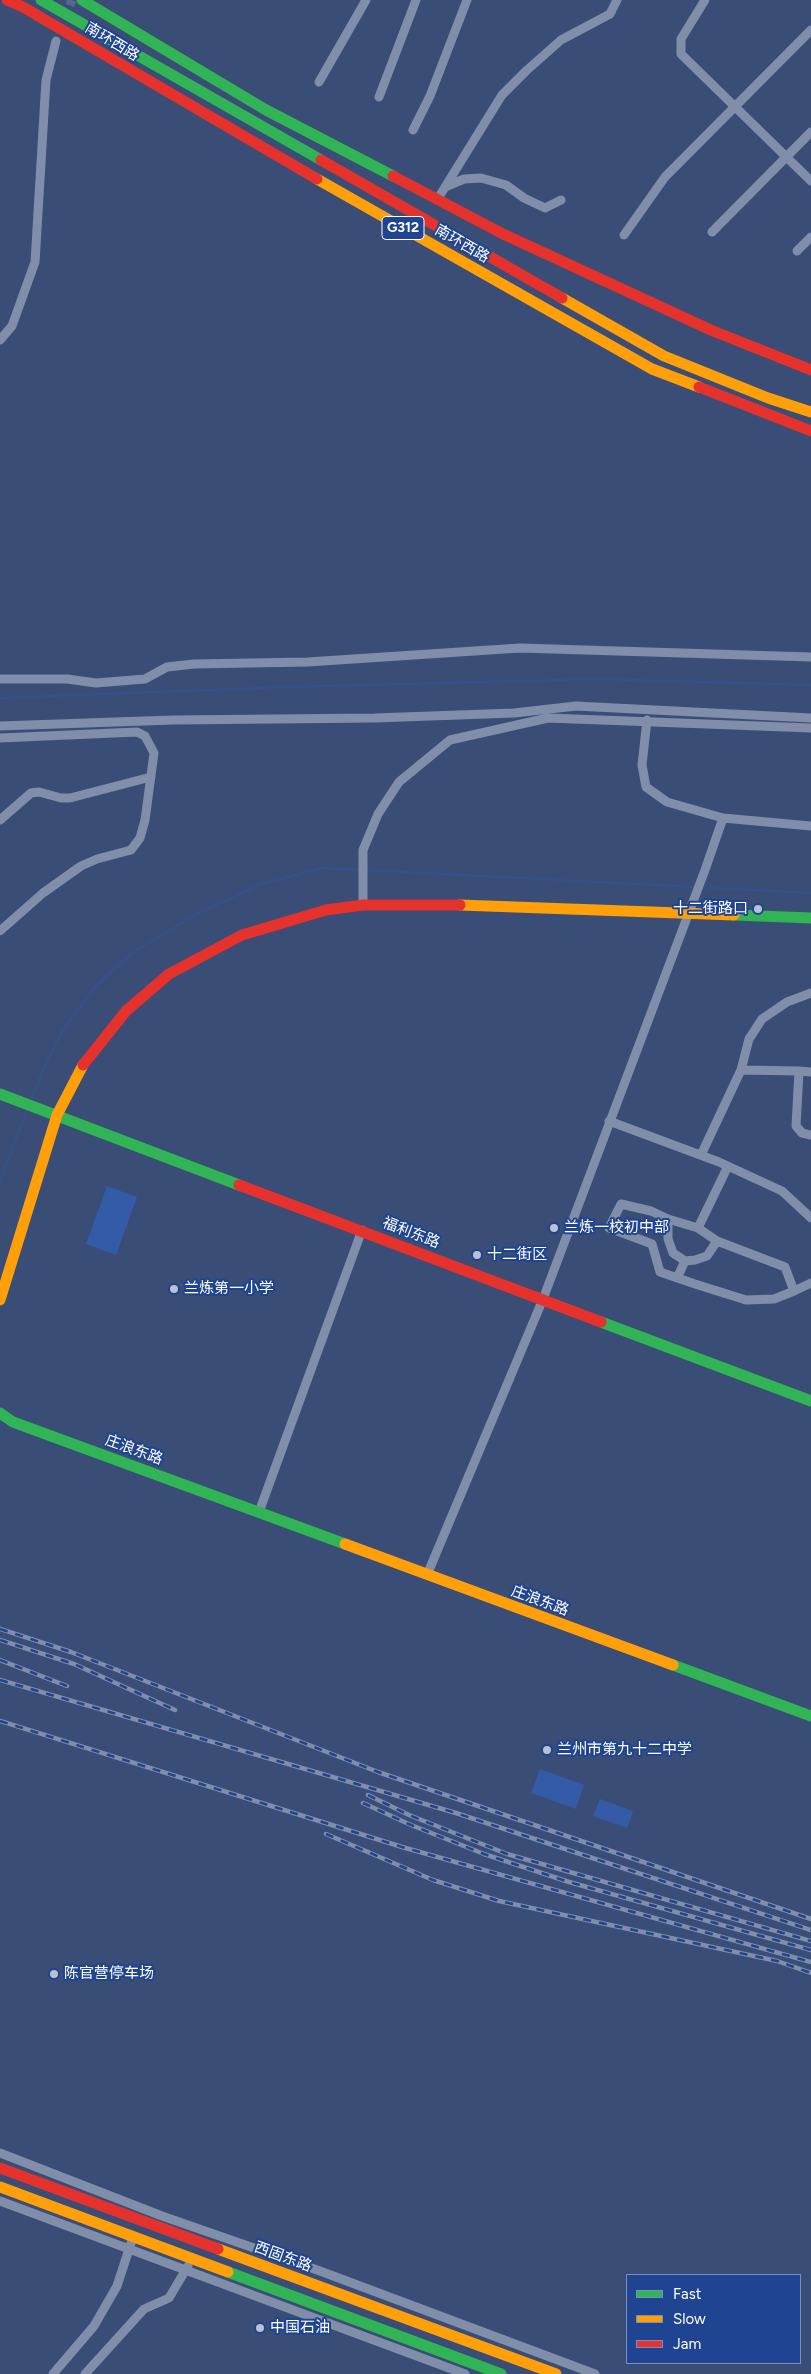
<!DOCTYPE html>
<html>
<head>
<meta charset="utf-8">
<style>
	body { margin:0 }
	#map { position:relative; width:811px; height:2374px; overflow:hidden; background:#394d77; font-family:Figtree,sans-serif }
	canvas { display:block }
	.legend { position:absolute; left:626px; top:2274px; width:175px; height:90px; box-sizing:border-box; background:#1f4491; border:1px solid #798fbd; margin:0; padding:6px 9px; list-style:none; font-size:15px; color:#fff }
	.legend li { display:flex; align-items:center; gap:10px; height:25px }
	.legend b { width:25px; border:1px solid #798fbd }
</style>
</head>
<body>
<div id="map">
<canvas width="811" height="2374"></canvas>
<ul class="legend">
<li><b style="height:6px;background:#30b455"></b>Fast</li>
<li><b style="height:6px;background:#ff9f0a"></b>Slow</li>
<li><b style="height:6px;background:#e5322d"></b>Jam</li>
</ul>
</div>
<script>
const context = document.querySelector('canvas').getContext('2d');
context.lineJoin = 'round';
function paint(path, color) {
  context.fillStyle = color;
  context.fill(path, 'evenodd');
}
function shape(rows) {
  const path = new Path2D();
  for (const r of rows) {
    path.moveTo(r[0], r[1]);
    for (let i = 2; i < r.length; i += 2) path.lineTo(r[i], r[i + 1]);
  }
  return path;
}
function stroke(path, color, width, dash) {
  context.strokeStyle = color;
  context.lineWidth = width;
  context.lineCap = dash ? 'butt' : 'round';
  context.setLineDash(dash || []);
  context.stroke(path);
}
function drawText(font, color, halo, rows, align = 'center') {
  context.font = font + ' Figtree,"Noto Sans SC",sans-serif';
  context.lineWidth = 4;
  context.setLineDash([]);
  context.textBaseline = 'middle';
  context.strokeStyle = halo;
  context.fillStyle = color;
  for (const [text, x, y, turn = 0] of rows) {
    context.save();
    context.translate(x, y);
    context.rotate((+turn || 0) * Math.PI / 180);
    context.textAlign = isNaN(turn) ? turn : align;
    if (halo) context.strokeText(text, 0, 0);
    context.fillText(text, 0, 0);
    context.restore();
  }
}
paint(shape([
	[107,1186,137,1197,116,1255,86,1244],
	[540,1769,584,1785,576,1809,531,1793],
	[600,1799,633,1811,627,1828,593,1816]
]), '#335ba7');
stroke(shape([
	[0,698,287,687,596,679,811,685],
	[366,870,811,893],
	[31,1101,42,1072,61,1033,95,987,132,953,193,916,259,885,321,868,360,870],
	[0,1181,28,1108]
]), '#365188', 2.5);
stroke(shape([
	[65,18,72,0]
]), '#57688b', 9, [9, 4.5]);
stroke(shape([
	[705,0,681,39,681,54,811,181],
	[319,82,366,0],
	[379,97,416,0],
	[413,130,430,96,467,0],
	[445,187,464,179,481,178,506,185,524,198,545,208,561,200],
	[437,200,502,95,526,71,561,40,610,14,617,0],
	[712,232,811,132],
	[624,235,665,177,811,30],
	[797,251,811,237],
	[0,340,12,326,35,262,46,80,56,41],
	[0,679,67,679,96,683,145,679,167,667,194,664,308,662,520,648,811,657],
	[647,720,642,765,646,787,667,802,723,818,811,826],
	[0,726,173,720,375,718,514,713,576,706,811,718],
	[0,738,137,732,145,736,154,753,145,820,140,838,131,850,97,859,81,866,43,893,0,931],
	[0,820,31,793,39,792,61,798,70,798,151,777],
	[363,905,363,850,378,814,399,782,450,740,548,718,811,728],
	[741,1070,749,1039,762,1019,787,1002,811,993],
	[811,1072,799,1071,796,1126,802,1133,811,1135],
	[609,1121,719,1162,782,1191,811,1218],
	[701,1155,741,1070,799,1071],
	[728,1166,698,1228,717,1241,785,1267,794,1291,811,1283],
	[668,1219,668,1239,673,1253,685,1261,695,1260,707,1256,717,1241],
	[698,1228,668,1219,651,1211,621,1204,609,1228,652,1244,660,1272,695,1284,746,1300,774,1299,794,1291],
	[677,1278,685,1261],
	[259,1512,362,1230],
	[427,1575,543,1299,705,870,723,818],
	[0,2153,162,2216,320,2271,595,2374],
	[0,2201,465,2374],
	[53,2374,94,2326,117,2286,133,2237],
	[85,2374,144,2309,169,2298,188,2266]
]), '#818eaa', 9);
stroke(shape([
	[41,0,321,160],
	[82,0,266,110,393,176],
	[734,915,811,918],
	[0,1094,239,1185],
	[601,1322,811,1401],
	[0,1413,13,1422,345,1544],
	[673,1665,811,1716],
	[228,2272,501,2374]
]), '#30b455', 11);
stroke(shape([
	[317,179,652,369,699,387],
	[562,298,664,356,768,398,811,412],
	[460,905,734,915],
	[0,1300,57,1115,83,1065],
	[345,1544,673,1665],
	[0,2187,228,2272],
	[218,2249,556,2374]
]), '#ff9f0a', 11);
stroke(shape([
	[7,0,23,7,317,179],
	[321,160,562,298],
	[393,176,503,234,713,331,811,370],
	[699,387,811,431],
	[83,1065,126,1011,169,974,242,935,326,910,363,905,460,905],
	[239,1185,601,1322],
	[0,2168,218,2249]
]), '#e5322d', 11);
const rail = shape([
	[0,1629,71,1652,378,1772,811,1919],
	[0,1640,74,1664,175,1710],
	[0,1660,67,1686],
	[0,1680,456,1813,811,1930],
	[0,1721,402,1847,811,1962],
	[368,1795,409,1815,507,1854,811,1941],
	[363,1803,411,1825,484,1854,569,1882,811,1950],
	[326,1834,433,1880,499,1901,777,1961,811,1973]
]);
stroke(rail, '#818ea9', 4.5);
stroke(rail, '#1f4491', 2.5, [8]);
for (const [x, y, r, color] of [
	[758,909,5,"#bac1cf"],
	[554,1228,5,"#bac1cf"],
	[477,1255,5,"#bac1cf"],
	[174,1289,5,"#bac1cf"],
	[547,1750,5,"#bac1cf"],
	[54,1974,5,"#bac1cf"],
	[260,2328,5,"#bac1cf"]
]) {
  const dot = new Path2D();
  dot.arc(x, y, r, 0, 2 * Math.PI);
  context.fillStyle = color;
  context.fill(dot);
  stroke(dot, '#1f4491', 2);
}
for (const [x, y, w] of [
	[403,228,42]
]) {
  const box = new Path2D();
  box.roundRect(x - w / 2, y - 11.5, w, 23, 4);
  context.fillStyle = '#1f4491';
  context.fill(box);
  stroke(box, '#fff', 1);
}
drawText('bold 14px', '#fff', null, [
	["G312",403,228]
]);
drawText('15px', '#fff', '#1f4491', [
	["南环西路",112,42,31],
	["南环西路",462,244,30],
	["福利东路",411,1233,21],
	["庄浪东路",134,1450,20],
	["庄浪东路",540,1601,20],
	["西固东路",283,2257,20]
]);
drawText('15px', '#fff', '#1f4491', [
	["十二街路口",748,909,"right"],
	["兰炼一校初中部",564,1228],
	["十二街区",487,1255],
	["兰炼第一小学",184,1289],
	["兰州市第九十二中学",557,1750],
	["陈官营停车场",64,1974],
	["中国石油",270,2328]
], 'left');
</script>
</body>
</html>
